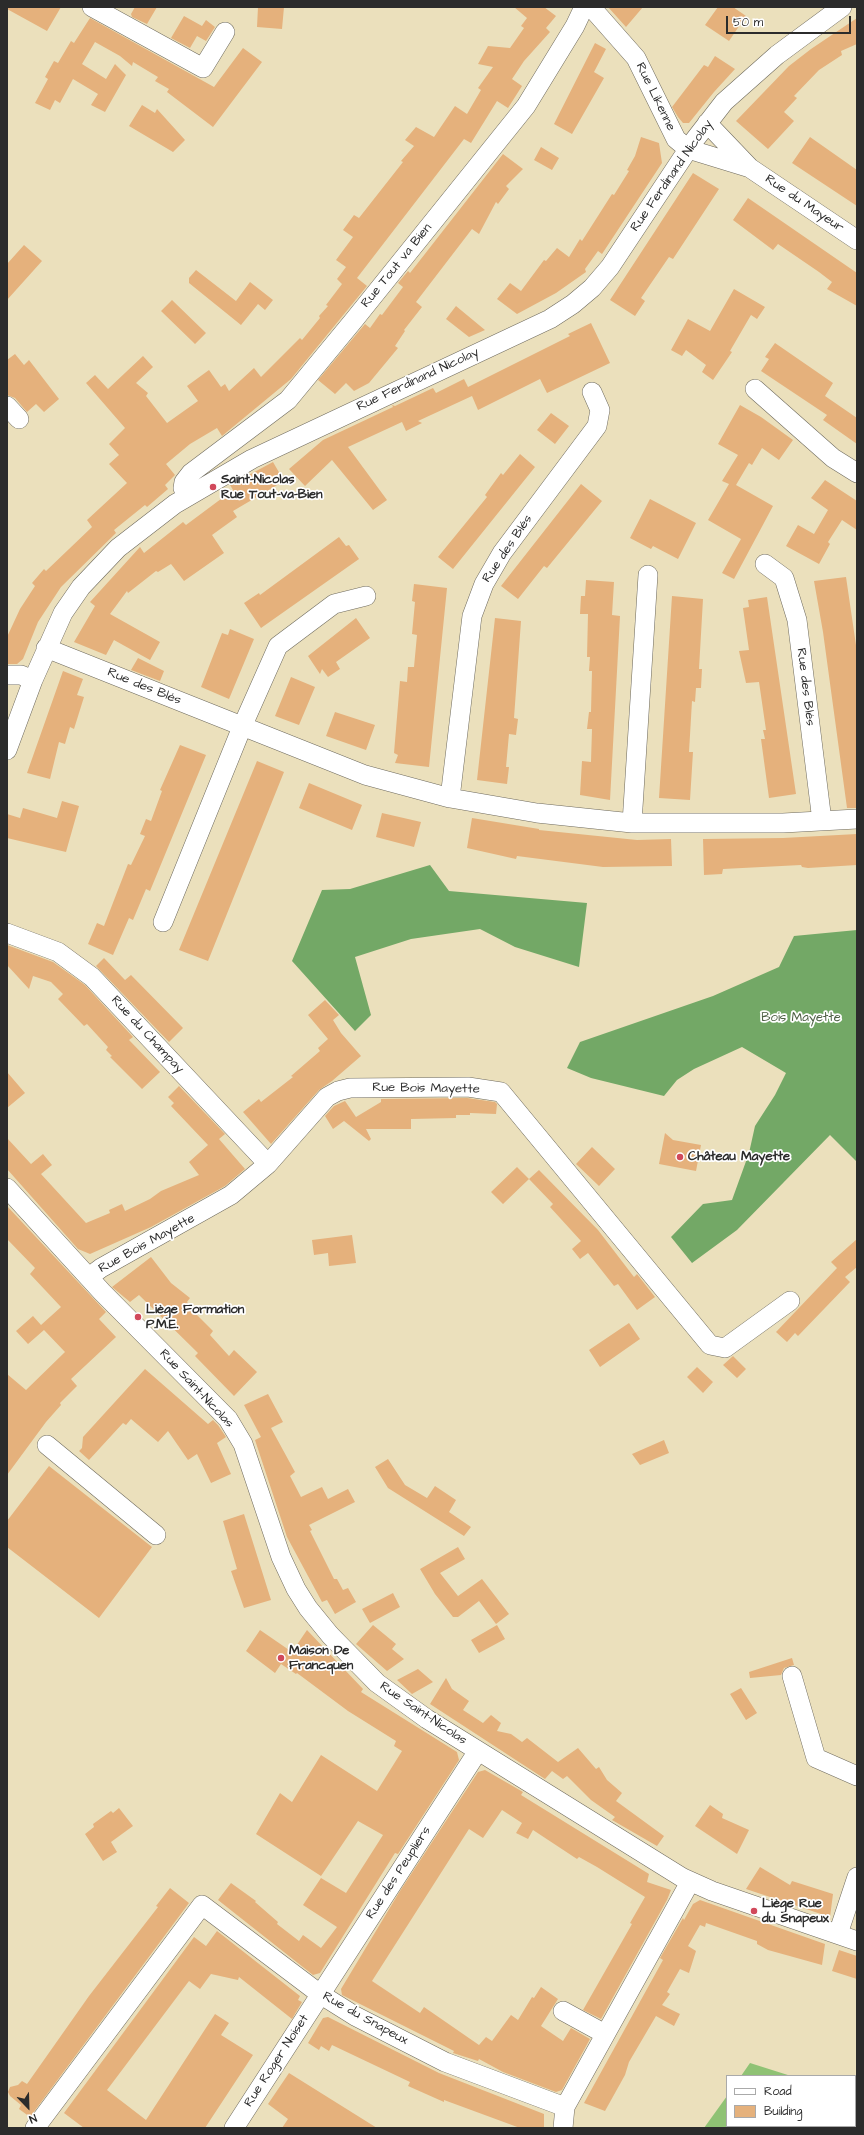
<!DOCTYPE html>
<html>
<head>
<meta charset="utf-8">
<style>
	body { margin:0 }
	#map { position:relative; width:864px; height:2135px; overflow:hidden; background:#ebe0bc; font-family:"Architects Daughter",sans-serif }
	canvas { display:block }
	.frame { position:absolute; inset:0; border:8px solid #2b2b2b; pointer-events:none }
	.legend { position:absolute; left:726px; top:2075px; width:130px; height:52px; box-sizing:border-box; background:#fff; border:1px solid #aaa; margin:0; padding:5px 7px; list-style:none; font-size:12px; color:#2b2b2b }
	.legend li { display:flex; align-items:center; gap:8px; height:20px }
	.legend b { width:20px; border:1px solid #aaa }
	.north { position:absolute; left:8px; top:2087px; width:40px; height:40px; -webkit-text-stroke:3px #fff; paint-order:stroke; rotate:157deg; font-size:11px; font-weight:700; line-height:16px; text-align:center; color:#2b2b2b }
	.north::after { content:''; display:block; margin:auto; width:14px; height:18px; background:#2b2b2b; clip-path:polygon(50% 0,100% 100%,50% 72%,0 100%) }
	.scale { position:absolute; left:726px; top:16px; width:125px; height:18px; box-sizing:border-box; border:2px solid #2b2b2b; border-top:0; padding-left:5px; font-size:12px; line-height:14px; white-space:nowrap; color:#2b2b2b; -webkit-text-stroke:3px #fff; paint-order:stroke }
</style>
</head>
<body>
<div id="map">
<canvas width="864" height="2135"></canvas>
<div class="frame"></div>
<ul class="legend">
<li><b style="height:5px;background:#fff"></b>Road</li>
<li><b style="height:11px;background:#e5b17c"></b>Building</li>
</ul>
<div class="north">N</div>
<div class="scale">50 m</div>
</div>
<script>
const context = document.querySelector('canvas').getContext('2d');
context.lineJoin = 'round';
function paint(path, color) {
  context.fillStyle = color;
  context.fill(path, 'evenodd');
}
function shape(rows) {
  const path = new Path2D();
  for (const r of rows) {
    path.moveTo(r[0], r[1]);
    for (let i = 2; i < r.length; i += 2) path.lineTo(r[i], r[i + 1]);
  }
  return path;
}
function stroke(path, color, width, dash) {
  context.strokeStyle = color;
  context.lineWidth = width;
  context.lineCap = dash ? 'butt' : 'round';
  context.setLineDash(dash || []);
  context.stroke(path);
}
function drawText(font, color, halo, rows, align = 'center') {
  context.font = font + ' "Architects Daughter",sans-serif';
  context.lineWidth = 3.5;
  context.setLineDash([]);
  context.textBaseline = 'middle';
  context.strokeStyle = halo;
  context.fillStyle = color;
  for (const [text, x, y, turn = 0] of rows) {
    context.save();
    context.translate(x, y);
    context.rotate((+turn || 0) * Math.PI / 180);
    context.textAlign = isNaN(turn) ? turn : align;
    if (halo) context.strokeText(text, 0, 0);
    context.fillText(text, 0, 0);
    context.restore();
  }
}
paint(shape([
	[750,2063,791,2076,741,2076],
	[727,2096,727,2126,808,2126,807,2128,704,2128]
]), '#8fc274');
paint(shape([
	[430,865,449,891,587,903,579,967,515,947,480,929,411,939,355,957,371,1015,355,1031,292,961,322,890,350,889],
	[857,930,857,1162,830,1135,737,1230,692,1263,671,1237,703,1204,732,1200,749,1153,755,1126,775,1095,786,1073,742,1047,694,1069,677,1080,664,1096,591,1078,567,1068,580,1042,713,996,779,967,794,936]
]), '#73a866');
paint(shape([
	[7,7,61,7,47,31,7,9],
	[135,7,157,7,147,24,132,17,131,14],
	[258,7,284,7,282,29,257,27],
	[514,7,544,7,556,16,546,28,550,32,524,61,512,79,522,86,508,108,497,101,471,143,464,139,357,278,367,286,291,379,222,436,217,428,190,444,166,464,175,475,165,485,168,489,147,507,145,505,114,530,116,533,61,587,38,622,23,659,17,664,7,664,7,637,20,609,35,586,32,583,44,569,46,571,92,527,87,520,127,483,109,464,119,455,109,444,125,428,86,383,95,375,108,389,143,356,153,367,136,383,148,393,146,396,167,423,198,401,187,386,209,370,221,387,225,384,229,391,254,368,261,377,300,338,302,340,320,318,319,316,328,306,326,305,342,284,337,279,346,267,336,260,353,237,343,230,354,215,359,218,403,162,401,161,414,146,405,140,416,127,434,137,455,106,467,114,481,90,478,88,493,67,478,64,488,46,510,48,524,28,521,26,527,18],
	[608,7,643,7,626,27],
	[718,7,733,7,746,16,729,41,705,25],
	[184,16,202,26,206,20,215,27,206,41,197,36,190,48,171,38],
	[90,18,214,87,243,48,262,62,213,127,167,92,169,89,155,81,158,77,133,62,132,66,120,56,95,42,82,64,106,79,115,64,126,75,105,112,91,105,98,94,73,79,60,103,55,100,50,110,35,103,48,79,45,77,54,61,58,63,71,41,74,43],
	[857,18,857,44,841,51,842,55,819,70,794,96,797,98,784,112,794,121,768,149,736,121,789,66,811,49],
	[595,43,606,49,594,72,604,78,572,134,554,124],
	[715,56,735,69,714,92,689,123,683,123,678,117,672,107,704,65,708,67],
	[142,105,155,113,157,109,185,140,173,152,129,126],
	[641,137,659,143,662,163,602,254,598,251,585,269,586,272,556,293,517,314,497,299,510,283,521,291,544,260,546,261,557,248,569,257,580,239,582,241,612,194,614,195,629,171,627,170,635,156],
	[810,137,857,170,857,206,792,163],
	[541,147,559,158,552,170,534,160],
	[503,154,523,169,506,186,509,189,498,204,496,202,479,234,472,229,416,302,422,307,404,330,405,331,395,346,398,348,369,383,354,391,346,383,335,394,318,380,365,324,370,328,380,314,382,315,403,287,398,283,408,271,410,273],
	[693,173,719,189,673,259,669,257,641,298,645,301,635,316,610,300],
	[748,198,857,273,857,306,827,289,832,282,819,272,778,244,773,250,733,220],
	[24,245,42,261,7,300,7,264],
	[196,270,236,301,250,282,273,300,265,310,258,304,241,325,189,283,189,278],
	[734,289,765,307,757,319,751,315,730,351,732,352,713,380,702,372,706,365,686,350,682,356,671,350,688,319,710,331],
	[172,300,206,333,195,344,161,311],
	[456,306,485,330,469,337,446,319],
	[591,323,610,363,547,393,540,379,478,410,472,396,418,421,422,423,406,431,402,422,348,447,387,500,373,510,332,460,305,486,289,469,323,440,393,407,392,405,395,406,433,388,436,393,464,379,468,387,570,336,568,334],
	[775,343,833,383,825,396,857,418,857,444,823,420,827,415,761,371,769,359,765,357],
	[15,354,24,365,29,360,59,399,44,412,36,404,27,412,15,398,7,395,7,360],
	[740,405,761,417,793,440,779,460,762,448,752,465,749,463,736,485,773,506,734,579,722,573,741,539,708,520,729,484,722,481,738,455,718,444],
	[551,413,569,426,555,444,537,430],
	[520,454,535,467,453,569,438,557,487,497,485,495,501,473,503,475],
	[273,462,284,481,233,511,237,517,212,535,224,553,184,581,171,564,158,572,156,571,128,593,127,591,110,614,160,642,150,660,114,640,106,655,74,642,95,606,90,602,140,547,144,553,183,522,186,525,233,490,230,485],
	[825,480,857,501,857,530,842,520,828,542,830,544,819,564,786,546,798,525,814,534,828,510,811,498],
	[581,484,602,501,547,568,544,566,518,599,501,586],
	[650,499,696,523,678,559,653,546,651,549,630,538],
	[339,537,346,546,349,545,359,559,261,628,244,603,259,593,260,595],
	[846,577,857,652,857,808,847,808,823,632,814,581],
	[586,580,614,582,612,615,620,616,610,800,580,795,582,761,591,762,592,729,587,729,589,712,591,712,592,671,589,671,590,657,587,657,588,614,580,614,581,596,585,596],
	[414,584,447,588,429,767,395,763,398,755,394,753,400,681,407,682,408,667,414,667,417,635,412,634,415,602,412,601],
	[672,596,703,599,699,669,702,669,701,688,696,688,695,702,692,701,689,752,693,752,690,800,659,798],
	[767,597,796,794,769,798,761,739,765,739,763,730,766,730,759,682,746,683,739,651,749,650,743,608,749,607,748,600],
	[356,618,370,638,336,662,340,669,328,677,322,669,320,674,308,656],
	[495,618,521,621,514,718,518,719,516,735,509,734,506,767,509,767,507,784,477,780],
	[230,629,254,639,229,699,201,687,222,633,228,635],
	[138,658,164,671,160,681,131,670],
	[63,671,83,679,77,695,84,697,74,729,70,727,65,744,59,742,50,779,27,773],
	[291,677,315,687,299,725,275,716],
	[335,712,375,725,366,750,326,736],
	[180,745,206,755,150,891,146,889,133,920,129,918,113,955,88,944,97,923,104,926,128,864,131,865,145,836,140,834,146,819,151,821,162,791,160,790],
	[257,761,284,772,208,961,179,950],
	[309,783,362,805,352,830,299,808],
	[62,801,79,806,66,852,7,838,7,814,20,818,23,808,57,818],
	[382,813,421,822,414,847,376,837],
	[472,818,539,829,539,830,637,840,671,839,672,866,603,867,517,856,516,859,467,848],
	[857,834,857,865,808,868,802,867,801,865,723,869,722,874,704,875,703,839,783,838],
	[7,945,53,962,85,985,133,1037,129,1040,160,1072,142,1089,110,1057,112,1056,106,1050,108,1047,87,1024,84,1026,58,999,63,994,51,982,33,976,29,989,7,965],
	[104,958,125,980,131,975,183,1028,169,1042,96,966],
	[325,1000,339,1015,333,1020,341,1033,361,1056,332,1081,319,1090,271,1144,243,1112,259,1099,261,1102,293,1077,291,1076,320,1051,318,1048,328,1039,308,1015],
	[7,1072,25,1093,7,1108],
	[179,1086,225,1134,219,1139,245,1169,225,1186,151,1227,90,1254,78,1249,7,1169,7,1138,31,1164,43,1154,52,1165,41,1174,86,1223,110,1213,109,1210,122,1204,125,1211,150,1199,161,1191,199,1175,189,1162,208,1145,171,1106,174,1103,168,1097],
	[467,1098,495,1102,497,1104,496,1114,470,1113,470,1115,456,1115,456,1118,411,1119,411,1129,366,1129,371,1139,369,1141,344,1121,333,1129,325,1116,334,1106,345,1101,356,1117,381,1102,381,1099],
	[665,1133,673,1140,701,1145,696,1171,659,1164],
	[592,1147,615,1169,599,1186,576,1164],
	[517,1167,529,1179,503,1204,491,1192],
	[539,1170,598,1230,634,1277,637,1274,655,1297,637,1310,618,1284,614,1286,588,1253,580,1259,572,1249,581,1241,550,1207,553,1204,529,1179],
	[7,1206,106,1312,99,1319,116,1337,71,1379,77,1386,60,1403,61,1405,46,1422,7,1475,7,1374,26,1390,65,1352,44,1330,28,1344,16,1331,33,1316,41,1325,61,1307,30,1274,35,1268,7,1239],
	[352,1235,356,1263,329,1266,328,1253,314,1255,312,1240],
	[857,1239,857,1267,845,1277,850,1282,798,1336,795,1333,787,1342,776,1332,837,1268,831,1262],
	[151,1257,171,1283,190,1298,187,1302,193,1309,192,1310,213,1331,210,1335,229,1356,234,1350,257,1372,234,1396,195,1356,198,1353,139,1295,130,1302,112,1287],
	[629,1323,640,1339,600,1367,589,1350],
	[733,1356,746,1369,737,1378,723,1365],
	[697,1367,713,1382,703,1393,687,1377],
	[145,1369,208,1424,213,1420,218,1425,226,1437,217,1443,231,1474,211,1483,197,1454,188,1460,168,1431,158,1442,131,1419,126,1425,123,1423,89,1460,79,1451,82,1448,83,1437],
	[268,1394,283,1422,271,1428,295,1472,290,1476,301,1497,322,1487,328,1499,348,1489,355,1502,309,1525,312,1530,310,1531,334,1579,337,1579,343,1590,348,1588,356,1602,335,1614,327,1600,322,1602,287,1537,255,1440,261,1437,244,1405],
	[664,1440,669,1453,640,1465,632,1454],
	[388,1459,405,1485,427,1498,435,1486,456,1500,449,1512,471,1527,464,1536,388,1488,375,1467],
	[49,1466,152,1547,99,1618,7,1547,7,1521],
	[244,1514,271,1600,244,1608,231,1571,237,1569,223,1521],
	[458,1547,465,1559,440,1573,458,1596,482,1579,509,1614,496,1624,479,1601,458,1617,453,1617,435,1594,420,1569],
	[393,1593,400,1607,370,1623,362,1609],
	[373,1625,396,1644,392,1649,404,1659,387,1671,356,1644],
	[497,1625,505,1639,479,1653,471,1640],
	[260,1630,292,1652,307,1630,363,1689,361,1692,457,1752,459,1760,398,1854,395,1853,320,1973,313,1975,218,1900,231,1883,256,1901,255,1902,278,1922,277,1924,299,1941,303,1935,321,1948,337,1927,303,1905,321,1878,346,1893,383,1835,358,1821,321,1876,256,1834,280,1793,292,1802,321,1755,377,1791,402,1751,394,1746,396,1741,348,1711,297,1673,296,1674,281,1664,275,1673,246,1651],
	[792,1658,794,1665,784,1668,781,1675,750,1678,749,1672],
	[418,1669,433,1682,412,1694,397,1680],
	[446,1678,452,1689,469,1701,463,1710,483,1723,491,1715,501,1723,497,1731,511,1734,522,1742,527,1738,558,1762,578,1748,596,1769,599,1767,607,1780,622,1793,616,1801,664,1836,657,1846,612,1820,615,1817,591,1800,567,1776,563,1779,552,1771,545,1779,430,1704],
	[741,1688,757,1713,746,1720,730,1694],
	[485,1770,523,1792,521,1795,649,1874,647,1882,671,1890,667,1900,601,2019,583,2010,632,1924,630,1923,645,1897,597,1867,579,1857,577,1859,533,1830,528,1839,516,1833,522,1823,502,1810,483,1838,469,1829,372,1981,420,2013,424,2007,479,2045,486,2037,492,2041,511,2015,518,2020,532,1997,534,1998,541,1987,558,1999,541,2026,563,2041,571,2028,590,2039,562,2090,556,2092,503,2072,479,2059,478,2061,453,2053,454,2051,342,1995,341,1989,400,1891,478,1772],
	[710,1805,723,1814,722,1818,749,1830,737,1854,695,1826],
	[119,1808,133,1826,111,1842,117,1852,103,1861,85,1834,94,1827,93,1824,111,1811,113,1813],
	[760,1867,790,1885,792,1881,833,1894,830,1917,746,1889],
	[170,1888,189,1903,30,2117,19,2109,21,2105,10,2096,8,2092,10,2087,18,2085,22,2081,27,2084,89,1996,158,1907,156,1906],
	[700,1900,825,1944,822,1965,768,1950,757,1944,757,1941,706,1923,705,1927,700,1925,688,1946,696,1951,689,1973,680,1969,667,1992,670,1994,662,2005,680,2014,674,2026,656,2016,629,2062,625,2075,605,2111,584,2103,663,1960,660,1958,683,1918,684,1920,693,1904],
	[217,1931,300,1996,298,2000,302,2002,292,2019,239,1977,238,1980,211,1974,200,1989,189,1981,107,2090,146,2120,215,2014,229,2023,221,2035,253,2055,205,2128,84,2128,64,2113,194,1937,206,1946],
	[839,1950,857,1956,857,1979,832,1971],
	[328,2017,439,2073,544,2114,544,2128,520,2128,444,2100,444,2102,408,2086,410,2082,332,2045,329,2051,321,2046,319,2050,308,2043,323,2018],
	[289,2073,377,2128,282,2128,288,2119,268,2104]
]), '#e5b17c');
const minor = shape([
	[92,7,203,68,225,32],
	[591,7,636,58,676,139,688,149,750,168],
	[707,123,750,168,857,240],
	[755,389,833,458,857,473],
	[7,406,19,419],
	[187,497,183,488,184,482,191,473,288,400,354,320,526,106,575,26,584,7],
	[765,564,784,578,797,620,822,821],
	[46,648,365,775,450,798,537,813,632,823,783,823,857,819],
	[7,675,21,675,33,680],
	[7,750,33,680,63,613,81,587,118,548,175,504,252,459,550,319,573,304,592,288,610,267,693,142,724,102,777,55,842,7],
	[450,798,472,616,484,584,502,553,597,426,600,410,592,392],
	[632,823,648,575],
	[163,922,242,727,278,646,334,604,366,596],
	[7,933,58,952,92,977,268,1164],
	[7,1188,102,1292,228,1419,243,1444,281,1557,296,1589,308,1608,330,1635,377,1683,427,1719,683,1878,712,1891,857,1941],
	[89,1277,101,1268,231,1195,268,1164,327,1097,338,1091,350,1088,468,1087,501,1092,710,1345,725,1348,790,1301],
	[47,1445,156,1535],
	[792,1676,816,1758,857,1776],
	[838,1934,857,1877],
	[563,2011,605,2034],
	[35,2128,202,1905,320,1994,355,2016,445,2062,565,2107],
	[234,2128,478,1751],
	[563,2128,565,2107,690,1882]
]);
stroke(minor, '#6e6a5e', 20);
stroke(minor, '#fff', 19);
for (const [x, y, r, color] of [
	[213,487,4,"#d1495b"],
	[680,1157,4,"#d1495b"],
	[138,1317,4,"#d1495b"],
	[281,1658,4,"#d1495b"],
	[754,1911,4,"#d1495b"]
]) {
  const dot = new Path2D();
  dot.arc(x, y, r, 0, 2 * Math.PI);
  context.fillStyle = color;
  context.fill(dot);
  stroke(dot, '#fff', 1.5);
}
drawText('13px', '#2b2b2b', '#fff', [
	["Rue Likenne",655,97,64],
	["Rue Ferdinand Nicolay",672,176,-55],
	["Rue du Mayeur",804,204,34],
	["Rue Tout va Bien",397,266,-51],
	["Rue Ferdinand Nicolay",418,380,-25],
	["Rue des Blés",508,549,-56],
	["Rue des Blés",144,687,22],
	["Rue des Blés",805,687,83],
	["Rue du Champay",147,1035,47],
	["Rue Bois Mayette",426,1089,1],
	["Rue Bois Mayette",147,1244,-29],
	["Rue Saint-Nicolas",196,1389,47],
	["Rue Saint-Nicolas",423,1714,34],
	["Rue des Peupliers",399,1873,-57],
	["Rue du Snapeux",365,2019,29],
	["Rue Roger Noiset",277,2061,-57]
]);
drawText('bold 13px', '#2b2b2b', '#fff', [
	["Saint-Nicolas",221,480],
	["Rue Tout-va-Bien",221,495],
	["Château Mayette",688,1157],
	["Liège Formation",146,1310],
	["P.M.E.",146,1325],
	["Maison De",289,1651],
	["Francquen",289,1666],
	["Liège Rue",762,1904],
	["du Snapeux",762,1919]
], 'left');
drawText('13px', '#4e6045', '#fff', [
	["Bois Mayette",801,1018]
]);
</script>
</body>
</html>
